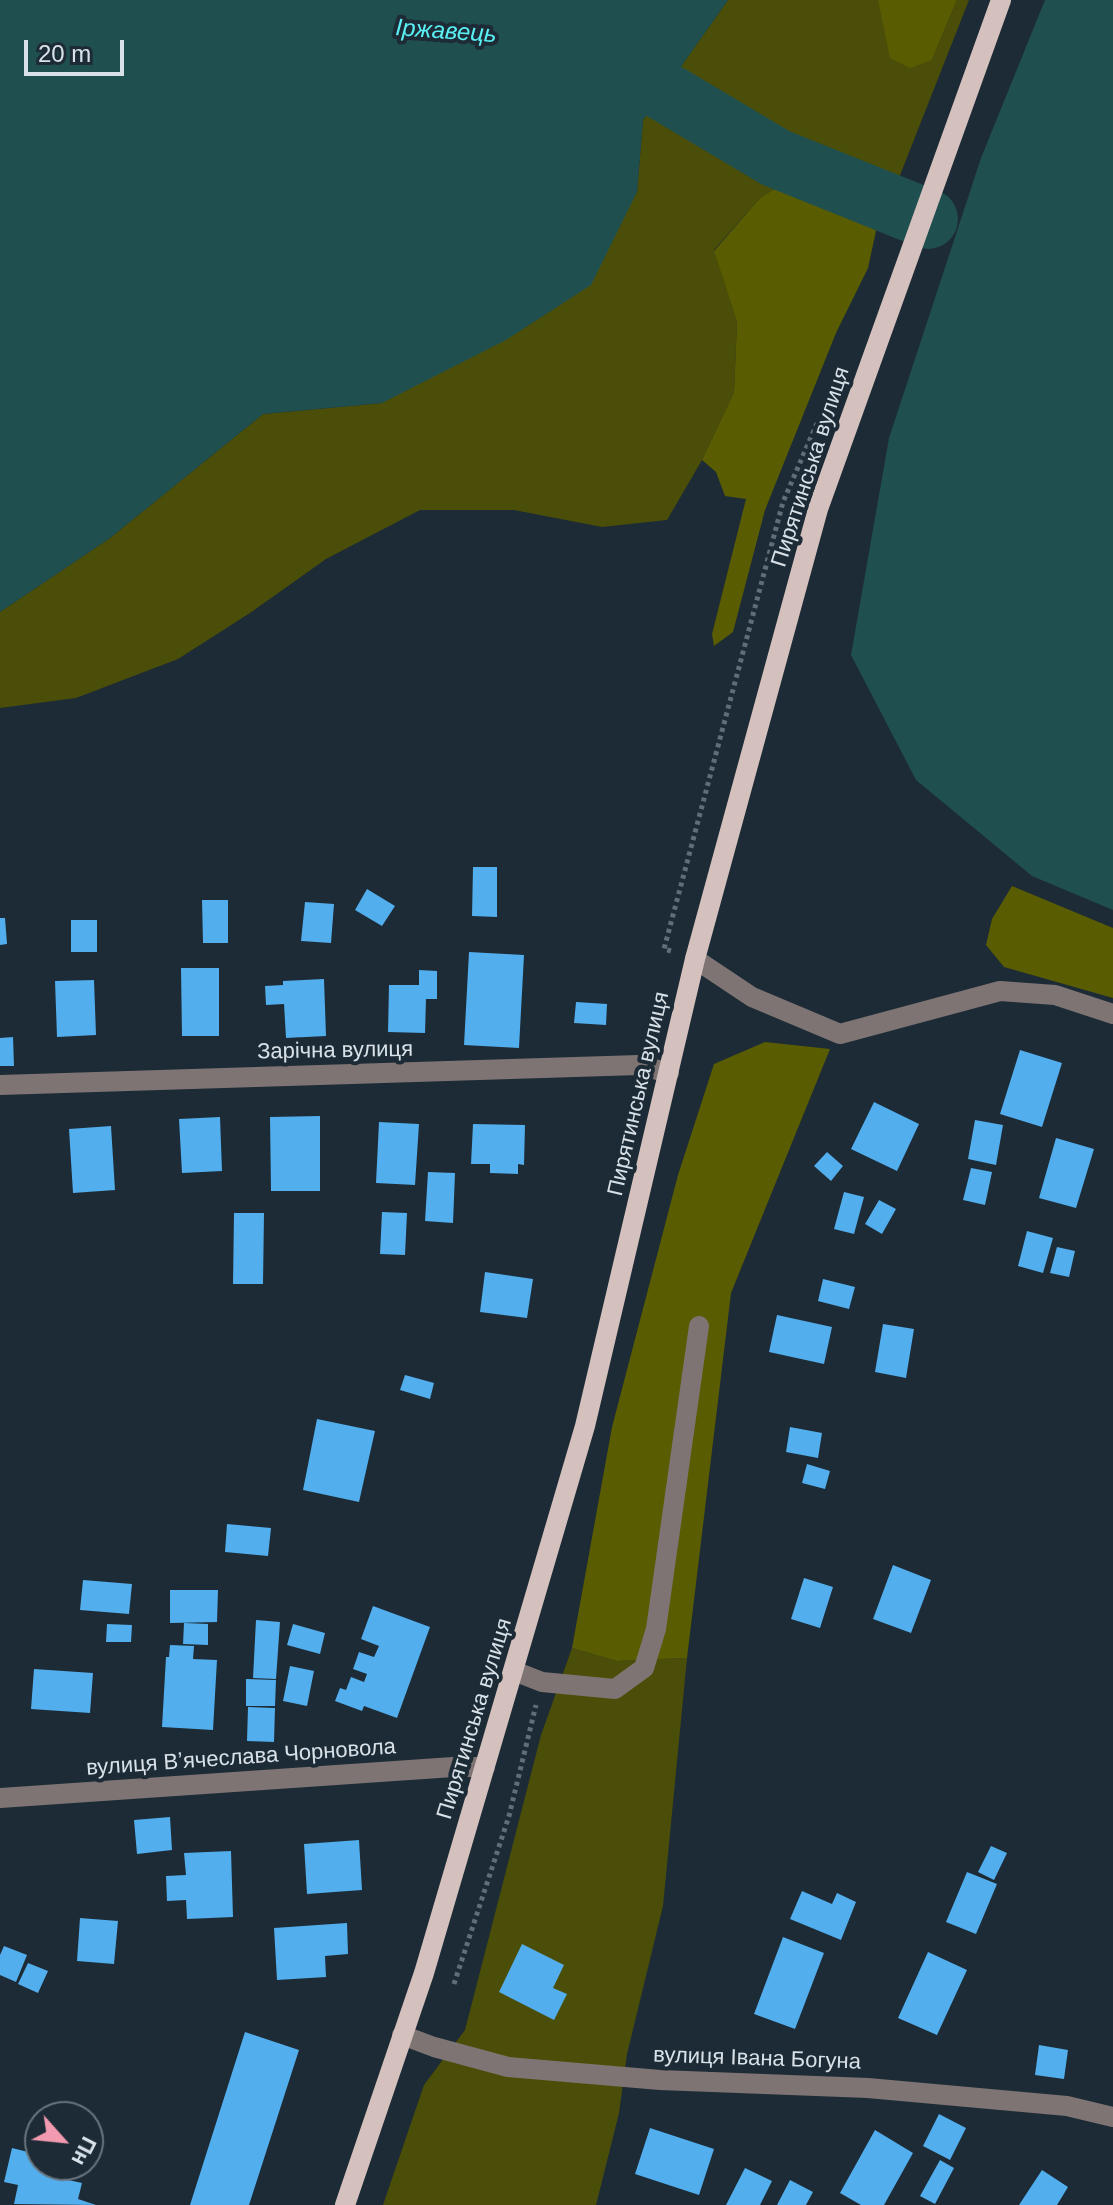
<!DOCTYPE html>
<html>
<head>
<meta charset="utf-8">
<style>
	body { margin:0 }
	#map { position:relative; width:1113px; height:2205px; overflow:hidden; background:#1d2b36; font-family:Arial,sans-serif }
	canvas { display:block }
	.north { position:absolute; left:24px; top:2101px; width:80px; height:80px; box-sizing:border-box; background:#1d2b36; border:2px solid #68747d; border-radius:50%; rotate:117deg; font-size:22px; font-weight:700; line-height:32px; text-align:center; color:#d8e1e8 }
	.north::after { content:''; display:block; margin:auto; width:28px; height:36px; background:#f29ab0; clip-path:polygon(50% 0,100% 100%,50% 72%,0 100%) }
	.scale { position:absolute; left:24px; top:40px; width:100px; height:36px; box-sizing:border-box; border:4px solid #d8e1e8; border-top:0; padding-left:10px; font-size:24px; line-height:28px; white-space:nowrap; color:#d8e1e8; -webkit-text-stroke:6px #1d2b36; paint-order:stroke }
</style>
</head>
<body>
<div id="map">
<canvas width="1113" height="2205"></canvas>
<div class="north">Пн</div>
<div class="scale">20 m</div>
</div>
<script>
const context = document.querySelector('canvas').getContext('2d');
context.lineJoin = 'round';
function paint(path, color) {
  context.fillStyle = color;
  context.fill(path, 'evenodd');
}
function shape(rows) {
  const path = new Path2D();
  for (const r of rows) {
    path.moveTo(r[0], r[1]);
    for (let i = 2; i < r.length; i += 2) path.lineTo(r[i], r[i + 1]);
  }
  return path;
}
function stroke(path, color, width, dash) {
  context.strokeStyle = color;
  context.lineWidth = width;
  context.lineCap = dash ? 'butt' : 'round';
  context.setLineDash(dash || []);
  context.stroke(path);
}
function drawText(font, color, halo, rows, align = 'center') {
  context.font = font + ' Arial,sans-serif';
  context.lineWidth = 8;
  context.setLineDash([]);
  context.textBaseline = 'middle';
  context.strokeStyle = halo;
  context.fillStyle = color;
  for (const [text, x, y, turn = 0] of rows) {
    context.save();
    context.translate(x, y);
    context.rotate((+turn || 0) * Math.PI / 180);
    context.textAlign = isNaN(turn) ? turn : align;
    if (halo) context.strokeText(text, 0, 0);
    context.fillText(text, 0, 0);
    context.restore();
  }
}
paint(shape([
	[728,0,878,0,884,21,932,60,957,0,969,0,893,193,814,162,760,198,714,250,737,322,734,392,702,460,667,520,602,527,514,510,420,510,326,559,250,613,178,659,76,698,0,708,0,612,110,538,263,414,382,403,637,192,643,120],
	[572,1648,616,1661,687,1658,663,1906,627,2054,619,2113,596,2205,383,2205,424,2085,465,2030,541,1735]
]), '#4b4e08');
paint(shape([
	[878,0,957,0,932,60,910,68,890,58],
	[794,176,879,217,868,268,836,333,765,510,733,632,714,646,712,634,746,499,725,496,716,472,702,460,734,392,737,322,714,251,760,198],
	[1012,886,1113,928,1113,998,1004,967,986,945,992,919],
	[765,1042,830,1049,731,1293,687,1658,616,1661,572,1648,612,1427,678,1175,714,1064]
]), '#595c01');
paint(shape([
	[0,0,728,0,643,120,637,192,591,285,506,340,382,403,263,414,110,538,0,612],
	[1045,0,1113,0,1113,910,1032,876,916,780,851,655,889,438,981,158]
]), '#204f50');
stroke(shape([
	[593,49,776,158,928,219]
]), '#204f50', 60);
paint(shape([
	[473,867,497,867,497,917,472,916],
	[367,889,395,906,382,926,355,910],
	[202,900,228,900,228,943,203,943],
	[305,902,334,904,331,943,301,941],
	[0,918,5,918,7,944,0,945],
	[71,920,97,920,97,952,71,952],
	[469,952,524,955,519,1048,464,1045],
	[181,968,219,968,219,1036,182,1036],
	[419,970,437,971,437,999,426,999,425,1033,388,1032,389,985,419,985],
	[324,979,326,1036,286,1038,284,1004,266,1005,265,986,283,985,283,981],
	[94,980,96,1035,57,1037,55,981],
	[576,1002,607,1004,606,1025,574,1023],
	[13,1037,14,1066,0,1066,0,1038],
	[1020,1050,1062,1063,1042,1127,1000,1114],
	[874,1102,919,1124,897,1171,851,1149],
	[320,1116,320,1191,271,1191,270,1117],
	[220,1117,222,1171,182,1173,179,1119],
	[975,1120,1003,1125,996,1165,968,1159],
	[379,1122,419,1124,415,1185,376,1183],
	[473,1124,525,1125,524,1165,518,1164,518,1174,490,1173,490,1164,471,1164],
	[111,1126,115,1190,73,1193,69,1129],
	[1056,1138,1094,1149,1076,1208,1039,1198],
	[827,1152,843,1166,831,1181,814,1166],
	[971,1168,992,1172,985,1205,963,1200],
	[428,1172,455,1173,453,1223,425,1221],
	[844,1192,864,1197,854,1234,834,1229],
	[879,1200,896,1209,882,1234,865,1224],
	[382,1212,407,1213,405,1255,380,1254],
	[234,1213,264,1213,263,1284,233,1284],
	[1027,1231,1053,1238,1043,1273,1018,1266],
	[1057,1247,1075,1251,1069,1277,1050,1273],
	[485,1272,533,1279,527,1318,480,1312],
	[823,1279,855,1287,849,1309,818,1301],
	[777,1315,832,1327,824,1364,769,1352],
	[883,1324,914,1329,906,1378,875,1372],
	[405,1375,434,1383,430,1399,400,1390],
	[317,1419,375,1431,359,1502,303,1490],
	[790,1427,822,1433,818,1458,786,1452],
	[807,1464,830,1471,825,1489,802,1483],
	[227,1524,271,1528,268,1556,225,1552],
	[893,1565,931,1580,911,1633,873,1619],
	[804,1578,833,1587,820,1628,791,1619],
	[83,1580,132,1584,129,1614,80,1610],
	[170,1590,218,1590,217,1622,170,1623],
	[373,1606,430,1627,397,1718,364,1706,362,1711,335,1701,340,1688,346,1690,351,1677,364,1682,367,1674,353,1669,359,1652,374,1657,379,1646,361,1639],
	[256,1620,280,1622,276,1679,253,1678],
	[184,1623,208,1624,208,1645,183,1644],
	[107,1624,132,1625,131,1642,106,1642],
	[293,1624,325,1633,320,1654,287,1645],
	[170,1645,194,1646,193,1659,217,1660,213,1730,162,1727,166,1657,169,1657],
	[290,1666,314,1671,307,1706,283,1701],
	[34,1669,93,1673,90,1713,31,1709],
	[246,1679,276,1680,275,1706,246,1706],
	[248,1707,275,1708,274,1742,247,1741],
	[170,1817,172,1850,137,1854,134,1820],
	[359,1840,362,1890,307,1894,304,1844],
	[991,1846,1007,1853,994,1880,978,1872],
	[231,1851,233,1917,187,1919,186,1900,167,1901,166,1876,186,1875,184,1853],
	[967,1872,997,1884,976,1934,946,1922],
	[802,1891,832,1904,837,1893,856,1902,841,1940,790,1919],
	[80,1918,118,1921,114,1964,77,1961],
	[347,1923,348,1954,325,1956,326,1977,277,1980,274,1928],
	[783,1937,824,1953,795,2029,754,2014],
	[522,1944,564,1965,553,1988,567,1994,554,2020,499,1992],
	[4,1946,27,1955,16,1982,0,1975,0,1955],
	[928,1952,967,1970,937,2035,898,2018],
	[28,1963,48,1971,38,1993,18,1984],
	[245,2032,299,2050,249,2205,190,2205],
	[1039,2045,1068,2050,1064,2079,1035,2075],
	[939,2114,966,2128,950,2160,923,2146],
	[650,2128,714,2149,699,2195,635,2174],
	[875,2130,913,2153,884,2205,861,2205,840,2193],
	[12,2148,40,2155,40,2165,48,2165,46,2175,82,2183,78,2199,96,2205,14,2204,18,2185,4,2182],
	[940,2160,954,2168,935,2204,920,2196],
	[745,2168,772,2181,760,2205,726,2205],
	[1042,2170,1068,2187,1057,2205,1019,2205],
	[790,2180,813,2192,806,2205,777,2205]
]), '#52aeec');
stroke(shape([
	[671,951,664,949,783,502,818,421],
	[454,1984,509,1816,536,1705]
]), '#626e77', 5, [4, 4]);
stroke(shape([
	[695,959,752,997,840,1034,1000,991,1055,995,1113,1014],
	[0,1085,639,1065,669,1073],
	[514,1671,542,1682,615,1689,644,1668,656,1629,699,1326],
	[0,1798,453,1767,485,1767],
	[402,2035,434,2047,508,2067,660,2080,868,2088,1067,2106,1113,2117]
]), '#7e7473', 20);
stroke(shape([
	[345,2205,424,1973,585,1426,695,959,818,509,1001,0]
]), '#d4c0bc', 20);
drawText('22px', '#d8e1e8', '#1d2b36', [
	["Пирятинська вулиця",811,467,-72],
	["Зарічна вулиця",335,1051,-1],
	["Пирятинська вулиця",639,1094,-77],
	["Пирятинська вулиця",475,1719,-73],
	["вулиця Вʼячеслава Чорновола",241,1758,-4],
	["вулиця Івана Богуна",757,2059,2]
]);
drawText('italic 24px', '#5aeff3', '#1d2b36', [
	["Іржавець",446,32,4]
]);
</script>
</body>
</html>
